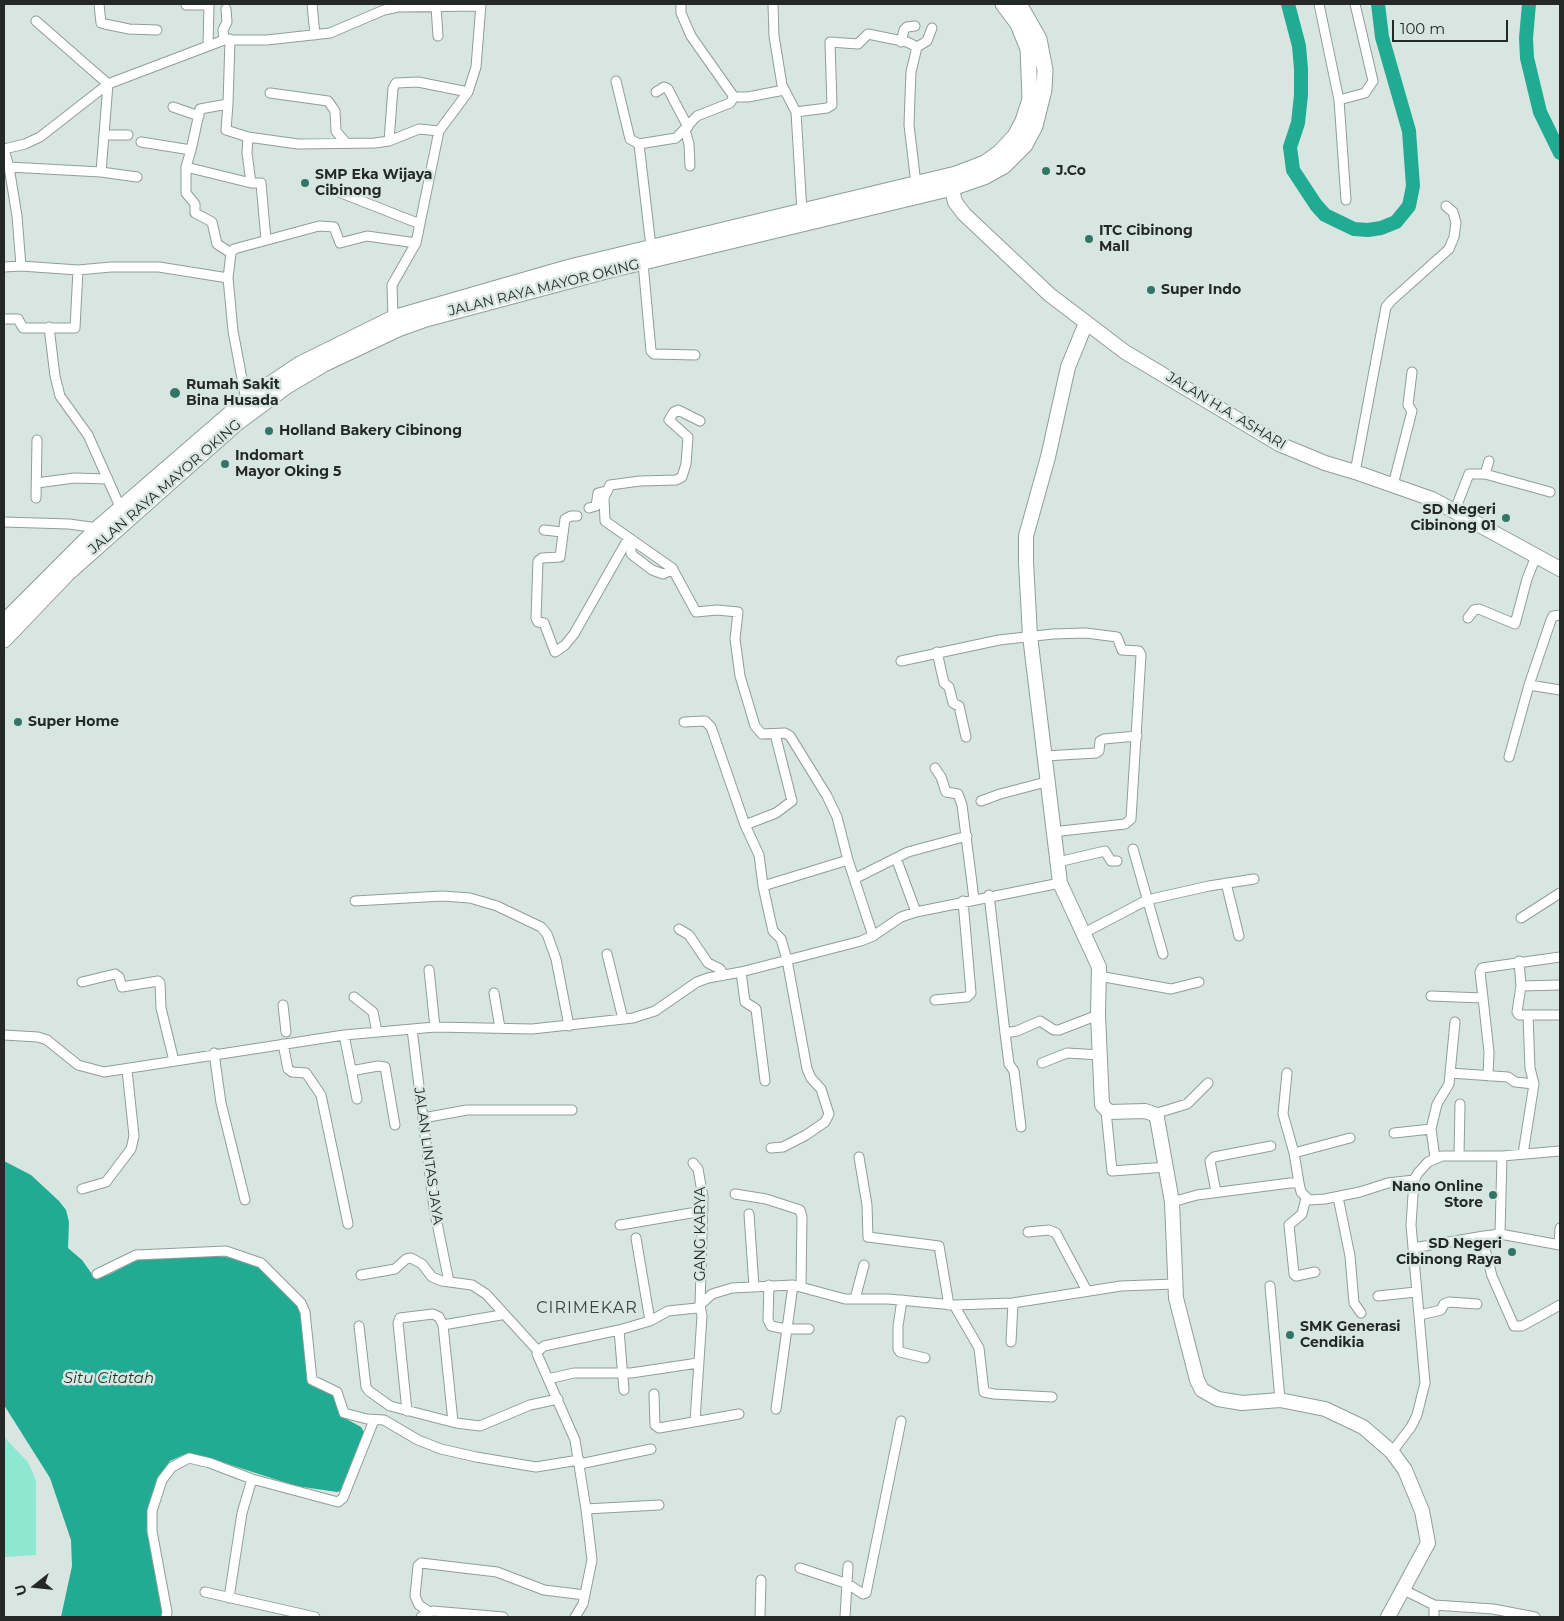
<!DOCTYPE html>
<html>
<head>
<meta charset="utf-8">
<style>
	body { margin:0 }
	#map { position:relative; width:1564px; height:1621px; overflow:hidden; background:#d8e6e2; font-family:Montserrat,sans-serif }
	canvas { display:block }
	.frame { position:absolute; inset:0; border:5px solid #242928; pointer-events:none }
	.north { position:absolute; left:10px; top:1561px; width:50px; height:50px; -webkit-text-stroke:4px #d8e6e2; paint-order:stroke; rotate:254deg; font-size:14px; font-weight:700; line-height:20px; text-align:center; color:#242928 }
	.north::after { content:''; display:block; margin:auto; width:18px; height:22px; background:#242928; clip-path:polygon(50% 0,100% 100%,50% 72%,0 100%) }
	.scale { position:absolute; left:1392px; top:20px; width:116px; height:22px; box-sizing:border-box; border:2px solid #242928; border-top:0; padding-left:6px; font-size:15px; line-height:18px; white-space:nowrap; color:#242928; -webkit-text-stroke:4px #d8e6e2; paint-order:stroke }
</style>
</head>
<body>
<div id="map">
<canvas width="1564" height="1621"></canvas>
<div class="frame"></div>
<div class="north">U</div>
<div class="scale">100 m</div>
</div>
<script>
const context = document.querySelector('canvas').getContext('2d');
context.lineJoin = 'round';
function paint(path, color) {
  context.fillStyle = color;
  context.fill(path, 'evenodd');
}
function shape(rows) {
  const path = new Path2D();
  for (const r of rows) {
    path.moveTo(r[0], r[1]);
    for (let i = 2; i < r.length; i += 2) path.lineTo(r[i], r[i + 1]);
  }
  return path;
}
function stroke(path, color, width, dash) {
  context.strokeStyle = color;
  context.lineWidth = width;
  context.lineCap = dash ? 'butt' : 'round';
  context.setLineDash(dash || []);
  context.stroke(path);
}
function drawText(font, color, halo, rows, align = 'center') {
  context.font = font + ' Montserrat,sans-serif';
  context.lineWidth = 5;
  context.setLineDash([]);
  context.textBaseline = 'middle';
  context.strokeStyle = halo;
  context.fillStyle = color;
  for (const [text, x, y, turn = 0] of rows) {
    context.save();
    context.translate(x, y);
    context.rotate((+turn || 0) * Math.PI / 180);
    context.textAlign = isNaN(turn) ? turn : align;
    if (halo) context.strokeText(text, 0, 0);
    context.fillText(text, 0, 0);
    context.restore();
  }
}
paint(shape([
	[4,1437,28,1462,36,1481,36,1555,5,1557,4,1552]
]), '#8de7d1');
paint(shape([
	[4,1161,31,1175,59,1201,66,1210,69,1222,68,1248,82,1260,94,1277,108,1275,141,1258,211,1255,233,1258,263,1269,299,1307,303,1321,307,1382,314,1387,330,1392,334,1395,341,1416,361,1427,364,1432,345,1490,337,1492,296,1486,203,1456,183,1455,170,1461,164,1470,152,1502,165,1610,163,1617,61,1617,72,1566,71,1540,50,1478,4,1405]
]), '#21ab92');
stroke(shape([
	[1288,4,1299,46,1301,69,1301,95,1298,123,1290,147,1293,170,1316,205,1325,215,1354,229,1368,230,1381,228,1396,222,1409,206,1413,186,1409,131,1382,37,1378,4],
	[1529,4,1526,38,1527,58,1540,112,1560,153]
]), '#21ab92', 14);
const street = shape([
	[99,4,101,23,105,24,129,29,157,30],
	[312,4,315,35],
	[681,4,681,13,691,36,734,97],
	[773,4,774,36,782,85,796,112,802,212],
	[1319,4,1339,100,1346,200],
	[186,5,209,5],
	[436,7,438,36],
	[36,21,108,84,101,172],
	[224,40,223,30,227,22,226,9],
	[901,42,904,30,907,27,915,26],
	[208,46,209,4],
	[917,47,927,41,932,28],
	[616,81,630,139,639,144],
	[656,92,664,87,668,89,688,127],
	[270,93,328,101,335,111,336,131,346,143],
	[734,97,748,97,784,90],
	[1339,100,1365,93,1373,81,1355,4],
	[228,104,226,130,248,137,247,153,251,183],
	[173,107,199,116],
	[796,112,827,108,832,105,830,42,858,44,868,34,907,42,917,47],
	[685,130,689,144,690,166],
	[105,135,128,135],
	[248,137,298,144,375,143,389,141,419,129,439,131],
	[389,141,393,88,396,83,418,82,468,92],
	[141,142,191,150,186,167,186,193,195,204,195,213,212,222,217,244,231,253],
	[639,144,676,138,697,116,730,103,734,97],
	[639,144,651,247],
	[4,149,25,144,40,137,108,84,224,40,267,40,330,33,384,10,398,7,481,6],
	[4,150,9,167,17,216,21,266],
	[191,150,200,109,228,104,230,39],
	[9,167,101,172,137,177],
	[186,167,251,183,261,183,266,240],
	[916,184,909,125,910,96,911,72,917,47],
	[331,189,420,224],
	[643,263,651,351,654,354,695,355],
	[4,267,21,266,78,270,111,267,159,267,228,278,233,331,246,400],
	[228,278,231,253,234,249,319,226,334,227,340,243,367,236,416,243],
	[393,318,392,285,416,243,439,131,468,92,476,67,481,4],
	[4,319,18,319,23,328,75,328,78,270],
	[49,327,55,376,60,396,88,435,121,509],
	[700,421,678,410,674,412,669,420,688,437,686,464,682,477,676,480,640,481,610,485,604,498,605,521,672,568,696,612,717,610,738,612,735,639,740,676,755,726,762,734,785,733,790,736,827,796,837,817,848,860,873,936],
	[1355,472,1386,307,1391,301,1449,249,1454,237,1456,223,1453,212,1446,206],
	[1485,474,1550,492],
	[37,483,74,478,108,479],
	[1393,485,1412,411,1408,405,1412,372],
	[36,498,37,440],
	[589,508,596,506,598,493,606,491],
	[1455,510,1469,474,1485,474,1489,461],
	[577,516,571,516,565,519,560,557,542,558,538,561,536,618,538,622,544,623,555,652,565,645,574,634,628,539],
	[4,522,69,524,98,528],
	[544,530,562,532],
	[631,540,631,554,652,570,663,574,673,569],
	[1468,618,1474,610,1479,609,1515,624,1527,579,1536,556],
	[937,652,944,683,949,687,953,703,959,706,966,737],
	[901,661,999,640,1053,634,1086,633,1117,637,1122,650,1139,651,1141,655,1131,819,1125,824,1052,832],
	[1529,685,1560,690],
	[684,722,705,721,711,727,745,825,759,855,763,886,770,918,773,931,781,939,787,960,807,1069,811,1078,821,1089,829,1114,825,1122,806,1135,783,1147,771,1148],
	[1045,756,1096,753,1099,751,1100,741,1104,739,1137,736],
	[1509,757,1529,685,1551,620,1553,616,1560,615],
	[935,768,941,777,946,792,958,794,962,805,974,899],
	[981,801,1000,794,1046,782],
	[745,825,776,813,792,801,775,734],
	[1133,849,1163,954],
	[896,858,916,912],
	[1058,862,1105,851,1111,861,1117,861],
	[854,879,908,852,967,836],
	[1226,883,1239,936],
	[763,886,848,860],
	[989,895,1005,1033,1009,1064,1014,1071,1021,1127],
	[355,901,442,896,470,898,497,906,541,927,547,934,556,959,569,1026],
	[1521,918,1560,893],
	[679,929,689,935,708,963,720,969,724,975],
	[1084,933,1147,900,1209,886,1254,879],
	[607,954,623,1019],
	[1519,961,1521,986,1517,1012,1519,1015,1560,1015],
	[429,970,435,1027],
	[741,972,745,1002,756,1009,765,1081],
	[1099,976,1171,989,1199,982],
	[82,982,115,974,119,977,122,987,158,981,160,983,161,1008,174,1061],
	[1521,986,1560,985],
	[494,993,500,1028],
	[1431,996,1483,998,1480,972,1482,968,1560,957],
	[354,997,373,1012,377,1032],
	[1483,998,1489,1052,1488,1076],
	[935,1000,967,997,971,993,963,901],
	[283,1005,286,1032],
	[412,1029,434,1208,449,1282],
	[1005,1033,1017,1031,1040,1021,1054,1030,1059,1030,1098,1015],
	[4,1035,38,1037,47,1040,78,1065,104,1072,344,1035,435,1027,532,1029,633,1018,655,1011,697,982,708,978,741,972,861,941,873,936,901,917,916,912,1060,883],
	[344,1035,357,1099],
	[283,1044,288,1069,292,1072,306,1073,321,1095,348,1224],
	[214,1053,221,1103,245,1200],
	[1042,1063,1067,1053,1100,1055],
	[351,1071,378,1066,385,1067,395,1125],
	[1287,1073,1283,1114,1294,1153,1299,1183],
	[1450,1073,1508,1077,1515,1082,1534,1084],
	[1106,1111,1112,1171,1167,1167],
	[1154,1114,1187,1104,1208,1083],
	[423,1118,467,1110,572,1110],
	[1394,1133,1431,1129],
	[1294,1153,1350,1138],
	[1523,1154,1534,1084,1530,1068,1528,1016],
	[1459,1155,1460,1104],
	[1502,1156,1500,1234,1484,1236,1483,1242,1492,1276,1514,1326,1522,1326,1560,1305],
	[859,1157,867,1205,868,1237,939,1246,949,1305],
	[1435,1158,1431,1129,1437,1104,1449,1084,1455,1022],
	[693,1163,698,1169,703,1197,700,1306,702,1316,695,1421],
	[82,1189,106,1182,131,1149,134,1136,127,1070],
	[1216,1192,1210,1161,1214,1157,1271,1146],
	[735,1194,766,1199,800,1210,802,1217,801,1286],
	[1338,1197,1350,1256,1354,1303,1361,1313],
	[1306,1198,1302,1214,1289,1225,1294,1274,1296,1276,1315,1272],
	[1172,1202,1197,1195,1290,1183,1299,1183,1301,1192,1309,1200,1325,1199,1360,1192,1388,1183,1414,1180],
	[749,1214,754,1287],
	[620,1225,703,1211],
	[1028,1232,1049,1230,1056,1233,1087,1291],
	[1500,1234,1560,1245],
	[636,1238,650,1321],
	[1559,1245,1560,1228],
	[1413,1248,1484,1236],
	[97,1274,136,1255,226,1251,261,1263,301,1303,305,1312,312,1380,337,1392,344,1413,367,1419,384,1420,418,1440,441,1449,476,1457,536,1467,579,1460],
	[361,1275,395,1269,406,1259,411,1258,422,1264,432,1277,442,1281,472,1285,486,1294,538,1351],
	[769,1285,768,1320,771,1326,786,1329,809,1329],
	[1270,1286,1280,1400],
	[1378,1296,1416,1292],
	[855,1299,864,1265],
	[902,1300,898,1326,898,1349,900,1352,925,1358],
	[954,1305,979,1348,984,1392,994,1394,1052,1397],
	[1420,1315,1441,1310,1444,1304,1449,1302,1477,1304],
	[443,1325,453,1422],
	[359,1326,366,1387,369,1391,390,1406,456,1423,480,1426,530,1405,558,1399],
	[619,1330,624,1390],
	[1011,1342,1013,1303],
	[548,1379,574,1373,631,1373,698,1363],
	[654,1394,655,1425,659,1428,739,1414],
	[776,1409,793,1285],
	[407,1411,398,1323,400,1318,433,1314,439,1317,443,1325,501,1315],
	[1392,1452,1411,1427,1417,1415,1425,1383,1411,1225,1414,1180,1418,1173,1428,1162,1442,1156,1502,1156,1560,1151],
	[580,1464,651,1449],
	[586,1509,659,1505],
	[800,1568,848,1584,863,1594,866,1593,901,1421],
	[1402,1589,1434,1605,1493,1609,1535,1617],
	[205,1592,315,1617],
	[229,1598,242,1513,252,1479],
	[1434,1605,1434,1617],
	[428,1611,419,1605,415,1596,418,1566,421,1563,497,1572,544,1590,585,1595],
	[166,1617,167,1612,152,1531,152,1511,162,1480,172,1467,189,1458,210,1463,252,1479,338,1502,343,1498,374,1420],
	[421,1617,426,1613,433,1611,503,1617],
	[575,1617,583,1604,592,1560,586,1509,575,1440,537,1354,538,1351,544,1346,619,1330,650,1321,668,1311,697,1308,712,1294,732,1288,793,1285,845,1299,888,1299,954,1305,1013,1303,1121,1286,1174,1284],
	[760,1617,761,1580],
	[845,1617,848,1566]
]);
const secondary = shape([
	[949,177,955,202,964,214,1050,295,1125,352,1279,444,1325,463,1355,472,1432,499,1560,569],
	[1086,323,1068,367,1048,457,1026,536,1026,562,1030,636,1060,883,1099,967,1098,1015,1102,1105,1109,1112,1145,1111,1154,1114,1157,1118,1172,1202,1176,1298,1197,1380,1202,1390,1218,1399,1242,1403,1280,1400,1325,1409,1363,1427,1392,1452,1405,1470,1422,1511,1428,1543,1388,1617]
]);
const primary = shape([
	[4,622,98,528,246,400,300,364,393,318,570,267,956,174,985,163,1000,152,1015,136,1023,121,1030,99,1028,49,1018,24,1003,4],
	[4,640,67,574,237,423,287,386,324,364,398,329,426,319,610,270,952,188,984,177,1004,166,1025,145,1035,126,1044,90,1045,70,1039,39,1019,4]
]);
stroke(street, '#909d99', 11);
stroke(secondary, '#909d99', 16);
stroke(primary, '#909d99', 17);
stroke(street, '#fff', 9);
stroke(secondary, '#fff', 14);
stroke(primary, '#fff', 15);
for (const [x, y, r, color] of [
	[1046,171,5,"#327566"],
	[305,183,5,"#327566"],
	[1089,239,5,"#327566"],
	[1151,290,5,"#327566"],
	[175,393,6,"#327566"],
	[269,431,5,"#327566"],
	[225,464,5,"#327566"],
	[1506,518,5,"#327566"],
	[18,722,5,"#327566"],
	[1493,1195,5,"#327566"],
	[1512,1252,5,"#327566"],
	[1290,1335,5,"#327566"]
]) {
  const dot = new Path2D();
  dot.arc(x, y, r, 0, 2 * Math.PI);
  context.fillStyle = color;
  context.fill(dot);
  stroke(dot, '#d8e6e2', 2);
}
drawText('bold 14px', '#242928', '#d8e6e2', [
	["J.Co",1056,171],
	["SMP Eka Wijaya",315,175],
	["Cibinong",315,191],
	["ITC Cibinong",1099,231],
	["Mall",1099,247],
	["Super Indo",1161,290],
	["Rumah Sakit",186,385],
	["Bina Husada",186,401],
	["Holland Bakery Cibinong",279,431],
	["Indomart",235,456],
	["Mayor Oking 5",235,472],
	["SD Negeri",1496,510,"right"],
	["Cibinong 01",1496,526,"right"],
	["Super Home",28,722],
	["Nano Online",1483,1187,"right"],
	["Store",1483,1203,"right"],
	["SD Negeri",1502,1244,"right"],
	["Cibinong Raya",1502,1260,"right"],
	["SMK Generasi",1300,1327],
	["Cendikia",1300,1343]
], 'left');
drawText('14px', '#242928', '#d8e6e2', [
	["JALAN RAYA MAYOR OKING",544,288,-14],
	["JALAN H.A. ASHARI",1226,411,31],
	["JALAN RAYA MAYOR OKING",165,487,-41],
	["JALAN LINTAS JAYA",428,1156,82],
	["GANG KARYA",701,1234,-90]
]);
drawText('italic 15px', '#1d332e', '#d8e6e2', [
	["Situ Citatah",109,1379]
]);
context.letterSpacing = '1px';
drawText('16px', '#384441', '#d8e6e2', [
	["CIRIMEKAR",587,1308]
]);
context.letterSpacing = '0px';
</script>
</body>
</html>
